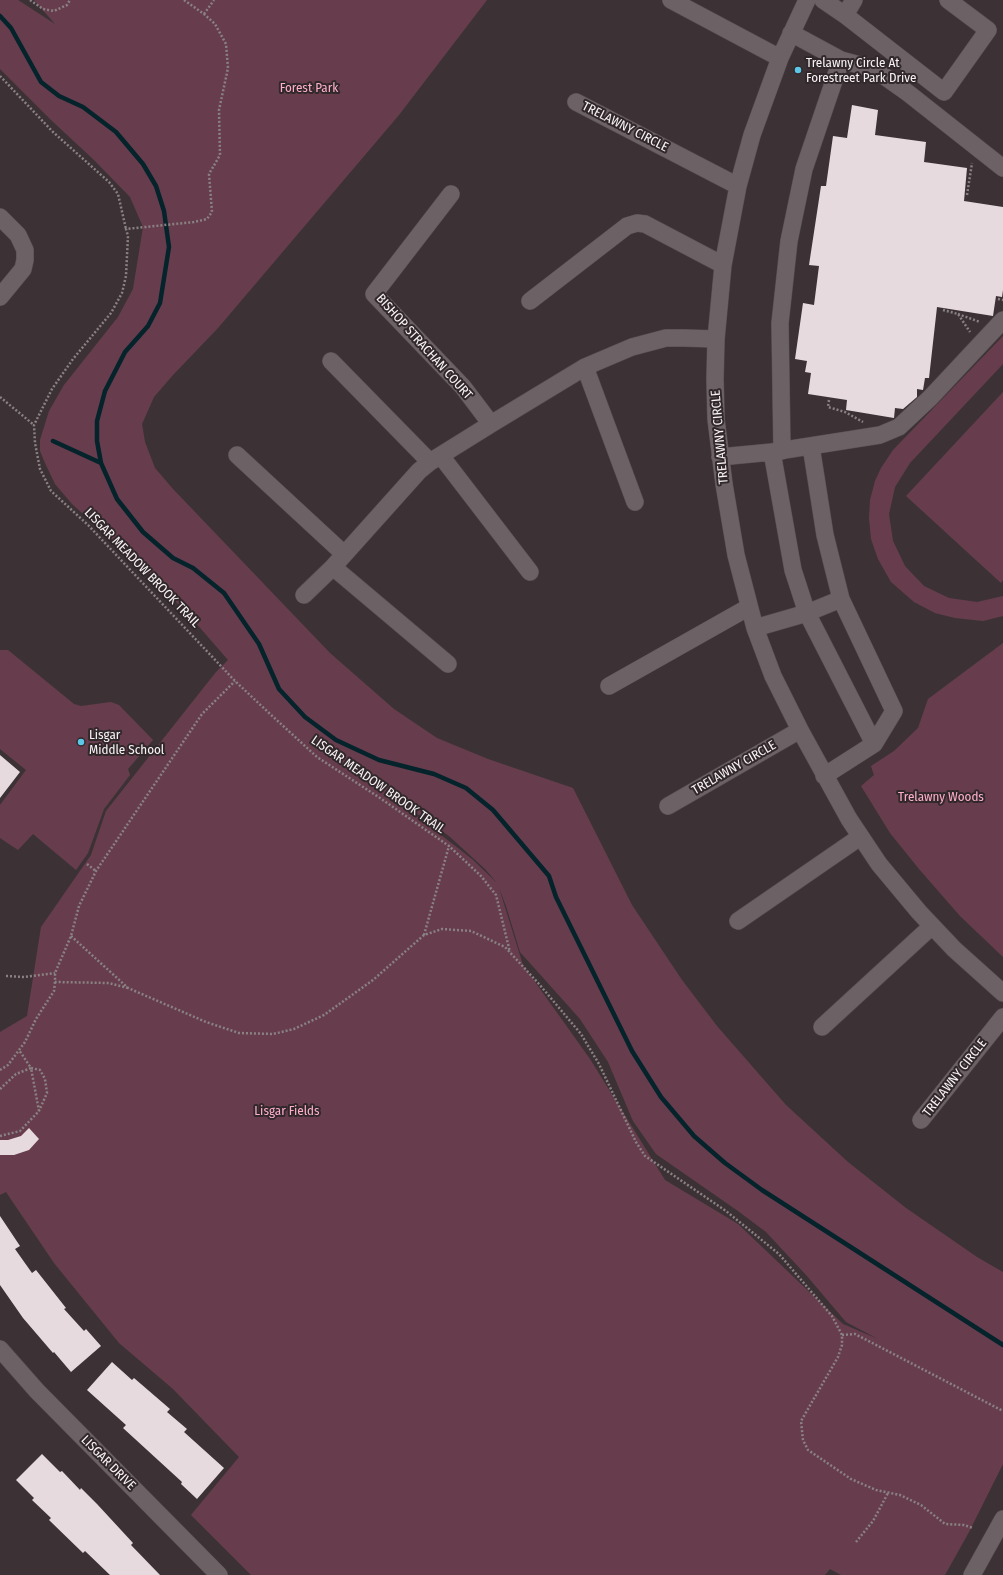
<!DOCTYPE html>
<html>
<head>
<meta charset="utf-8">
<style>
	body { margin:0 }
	canvas { display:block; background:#3c3235 }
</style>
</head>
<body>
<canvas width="1003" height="1575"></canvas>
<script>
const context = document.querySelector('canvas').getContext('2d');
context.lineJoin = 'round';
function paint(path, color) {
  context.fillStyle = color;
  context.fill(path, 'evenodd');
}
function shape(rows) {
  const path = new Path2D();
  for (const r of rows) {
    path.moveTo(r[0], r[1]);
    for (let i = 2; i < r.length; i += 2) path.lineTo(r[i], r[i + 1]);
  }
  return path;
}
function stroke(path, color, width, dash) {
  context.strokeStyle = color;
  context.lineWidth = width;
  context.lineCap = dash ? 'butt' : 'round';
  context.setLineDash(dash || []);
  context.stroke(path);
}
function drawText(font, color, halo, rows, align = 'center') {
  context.font = font + ' "Fira Sans Condensed",sans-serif';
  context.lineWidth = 4;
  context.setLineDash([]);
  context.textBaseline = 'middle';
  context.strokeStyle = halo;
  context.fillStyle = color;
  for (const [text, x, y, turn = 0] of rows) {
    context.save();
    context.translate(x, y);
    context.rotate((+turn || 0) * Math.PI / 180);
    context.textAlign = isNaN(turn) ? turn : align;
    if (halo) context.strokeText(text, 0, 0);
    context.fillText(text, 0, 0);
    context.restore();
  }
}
paint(shape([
	[0,0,18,0,55,24,34,0,487,0,399,115,218,328,173,375,154,397,142,424,145,442,155,468,173,489,330,653,394,709,437,738,488,759,573,788,632,905,682,980,717,1026,786,1105,848,1162,906,1208,977,1257,1003,1272,1003,1464,969,1532,945,1575,841,1575,830,1569,825,1575,251,1575,191,1515,239,1457,173,1389,119,1343,54,1263,6,1192,0,1195,0,1032,27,1016,41,927,91,855,106,811,216,672,228,660,195,622,146,570,72,504,55,484,45,463,40,451,40,440,49,411,64,385,118,317,133,289,143,227,130,197,94,160,51,120,0,69],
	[383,790,449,836,485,869,497,883,472,859],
	[499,888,506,906,520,952,580,1019,608,1062,633,1121,656,1154,738,1211,766,1232,807,1276,846,1322,878,1339,843,1324,738,1224,665,1180,590,1059,523,965],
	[1003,336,1003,364,910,463,895,487,889,514,893,541,905,566,924,586,949,598,977,602,1003,596,1003,616,983,621,955,618,935,613,914,602,891,582,878,559,871,539,869,518,870,500,875,481,881,468,893,450],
	[1003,392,1003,580,1001,583,906,496],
	[1003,643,1003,957,960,916,919,869,890,833,861,786,874,775,871,766,894,751,918,728,928,699],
	[0,650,8,650,74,704,81,706,111,702,119,705,153,740,128,769,130,775,104,809,88,853,76,870,33,834,18,850,0,838,0,805,26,770,0,749]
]), '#673d4d');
stroke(shape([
	[0,16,11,28,41,82,59,96,83,107,116,132,143,164,156,186,164,211,169,247,160,303,148,326,125,352,105,391,97,421,97,441,101,463,117,499,143,532,173,558,193,568,224,593,259,644,279,689,305,717,336,740,379,760,434,774,466,788,493,810,549,876,556,897,632,1051,661,1097,694,1136,725,1163,762,1190,1003,1345],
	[53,441,101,463]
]), '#04232b', 4.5);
paint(shape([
	[852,105,878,110,875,135,926,142,924,162,967,168,964,201,1003,207,1003,290,1002,297,996,296,993,316,937,307,929,378,925,378,923,390,917,389,917,397,903,409,895,408,894,418,846,410,847,400,808,394,811,373,805,372,807,361,795,359,803,303,814,305,819,266,809,265,821,186,826,186,833,136,847,138],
	[0,755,20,772,0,798],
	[29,1128,39,1139,29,1150,14,1155,0,1155,0,1140,8,1140,21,1136],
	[0,1216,20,1246,15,1249,32,1273,36,1270,66,1308,64,1309,84,1331,86,1329,101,1346,71,1372,54,1352,53,1353,23,1318,0,1285],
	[112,1362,132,1380,134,1378,170,1409,167,1412,187,1429,184,1432,224,1468,197,1499,181,1484,182,1482,123,1428,126,1425,87,1390],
	[42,1454,60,1472,62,1471,80,1490,81,1488,97,1504,133,1543,131,1545,160,1575,110,1575,85,1551,83,1553,49,1520,51,1518,32,1500,34,1498,16,1480]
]), '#e6dade');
const minor = shape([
	[671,0,780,58],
	[807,0,780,58,752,135,738,186,723,265,716,339,715,379,716,419,724,484,736,555,755,628,773,676,800,730,849,819,879,864,919,912,954,949,1003,993],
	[823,0,845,15,944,92,988,30,948,0],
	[845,15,854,0],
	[791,33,841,60,874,69,908,93,1003,168],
	[576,102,738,186],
	[451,194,374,294,463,387,491,424],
	[0,217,18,235,25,250,25,260,23,269,0,297],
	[530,301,627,226,637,223,645,224,723,265],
	[331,361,430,462],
	[585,367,635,502],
	[811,446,825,535,841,599,894,711,874,744,824,776],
	[782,451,780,323,789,241,804,169,841,60],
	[772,452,793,570,807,613,874,744],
	[237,455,344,554],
	[441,456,530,572],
	[720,457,772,452,880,435,899,427,930,398,1003,320],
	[333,567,448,664],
	[304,595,333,567,419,471,430,462,491,424,585,367,632,347,666,338,684,338,716,339],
	[755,628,807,613,841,599],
	[609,686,749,607],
	[668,806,800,730],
	[738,921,860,837],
	[822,1027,932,926],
	[921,1120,1003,1017],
	[0,1349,37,1391,219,1575],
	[972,1575,1003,1519]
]);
stroke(minor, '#564e51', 18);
stroke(shape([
	[30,0,43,9,54,11,67,5,70,0],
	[184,0,204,14,215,24,226,44,228,68,219,110,220,155,209,174,212,212,207,219,194,222,126,229,128,236,126,276,122,293,111,313,73,359,52,389,34,425,35,443,40,469,51,491,88,525,235,681,269,713,317,757,380,798,449,846,481,876,496,895,510,952],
	[204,14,214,0],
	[0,76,53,132,109,182,118,194,126,229],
	[967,195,972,163],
	[998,299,1003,300],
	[943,310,958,314,970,332],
	[958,314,980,322],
	[0,397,34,425],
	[829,400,828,407,845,412,863,422],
	[87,864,96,871],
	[424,935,449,846],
	[71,936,128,988,206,1022,239,1033,273,1034,294,1029,324,1015,373,980,424,935,442,929,471,931,505,947,539,984,581,1034,599,1064,636,1142,645,1156,726,1211,779,1254,832,1316,842,1335,842,1345,838,1357,801,1421,803,1440,808,1450,851,1479,876,1490,900,1495,921,1505,945,1524,964,1525,973,1528],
	[6,976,24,977,55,973],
	[128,988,109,983,55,982,55,973,71,936,79,906,96,871,202,714,235,681],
	[0,1070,8,1065,25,1042,36,1019,54,991,55,982],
	[0,1089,16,1074,31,1068,19,1050],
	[0,1136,20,1131,39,1111,31,1068,40,1070,45,1079,47,1093,39,1111],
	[842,1335,855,1334,1003,1411],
	[856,1542,873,1521,888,1493]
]), '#898183', 2.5, [2, 2]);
stroke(minor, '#6c6165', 17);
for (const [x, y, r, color] of [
	[798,70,4,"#5cc7e7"],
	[81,742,4,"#5cc7e7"]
]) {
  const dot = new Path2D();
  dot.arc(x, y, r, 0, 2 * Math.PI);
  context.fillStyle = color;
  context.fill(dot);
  stroke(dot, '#31282b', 1.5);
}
drawText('13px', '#f9f3f5', '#31282b', [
	["Trelawny Circle At",806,63],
	["Forestreet Park Drive",806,78],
	["Lisgar",89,735],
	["Middle School",89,750]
], 'left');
drawText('13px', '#ffaecc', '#31282b', [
	["Forest Park",309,88],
	["Trelawny Woods",941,797],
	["Lisgar Fields",287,1111]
]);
drawText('13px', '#f9f3f5', '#31282b', [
	["TRELAWNY CIRCLE",625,127,27],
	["BISHOP STRACHAN COURT",424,347,48],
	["TRELAWNY CIRCLE",720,437,-95],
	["LISGAR MEADOW BROOK TRAIL",142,568,46],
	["TRELAWNY CIRCLE",734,768,-30],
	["LISGAR MEADOW BROOK TRAIL",378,785,35],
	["TRELAWNY CIRCLE",955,1078,-52],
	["LISGAR DRIVE",108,1463,45]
]);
</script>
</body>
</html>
